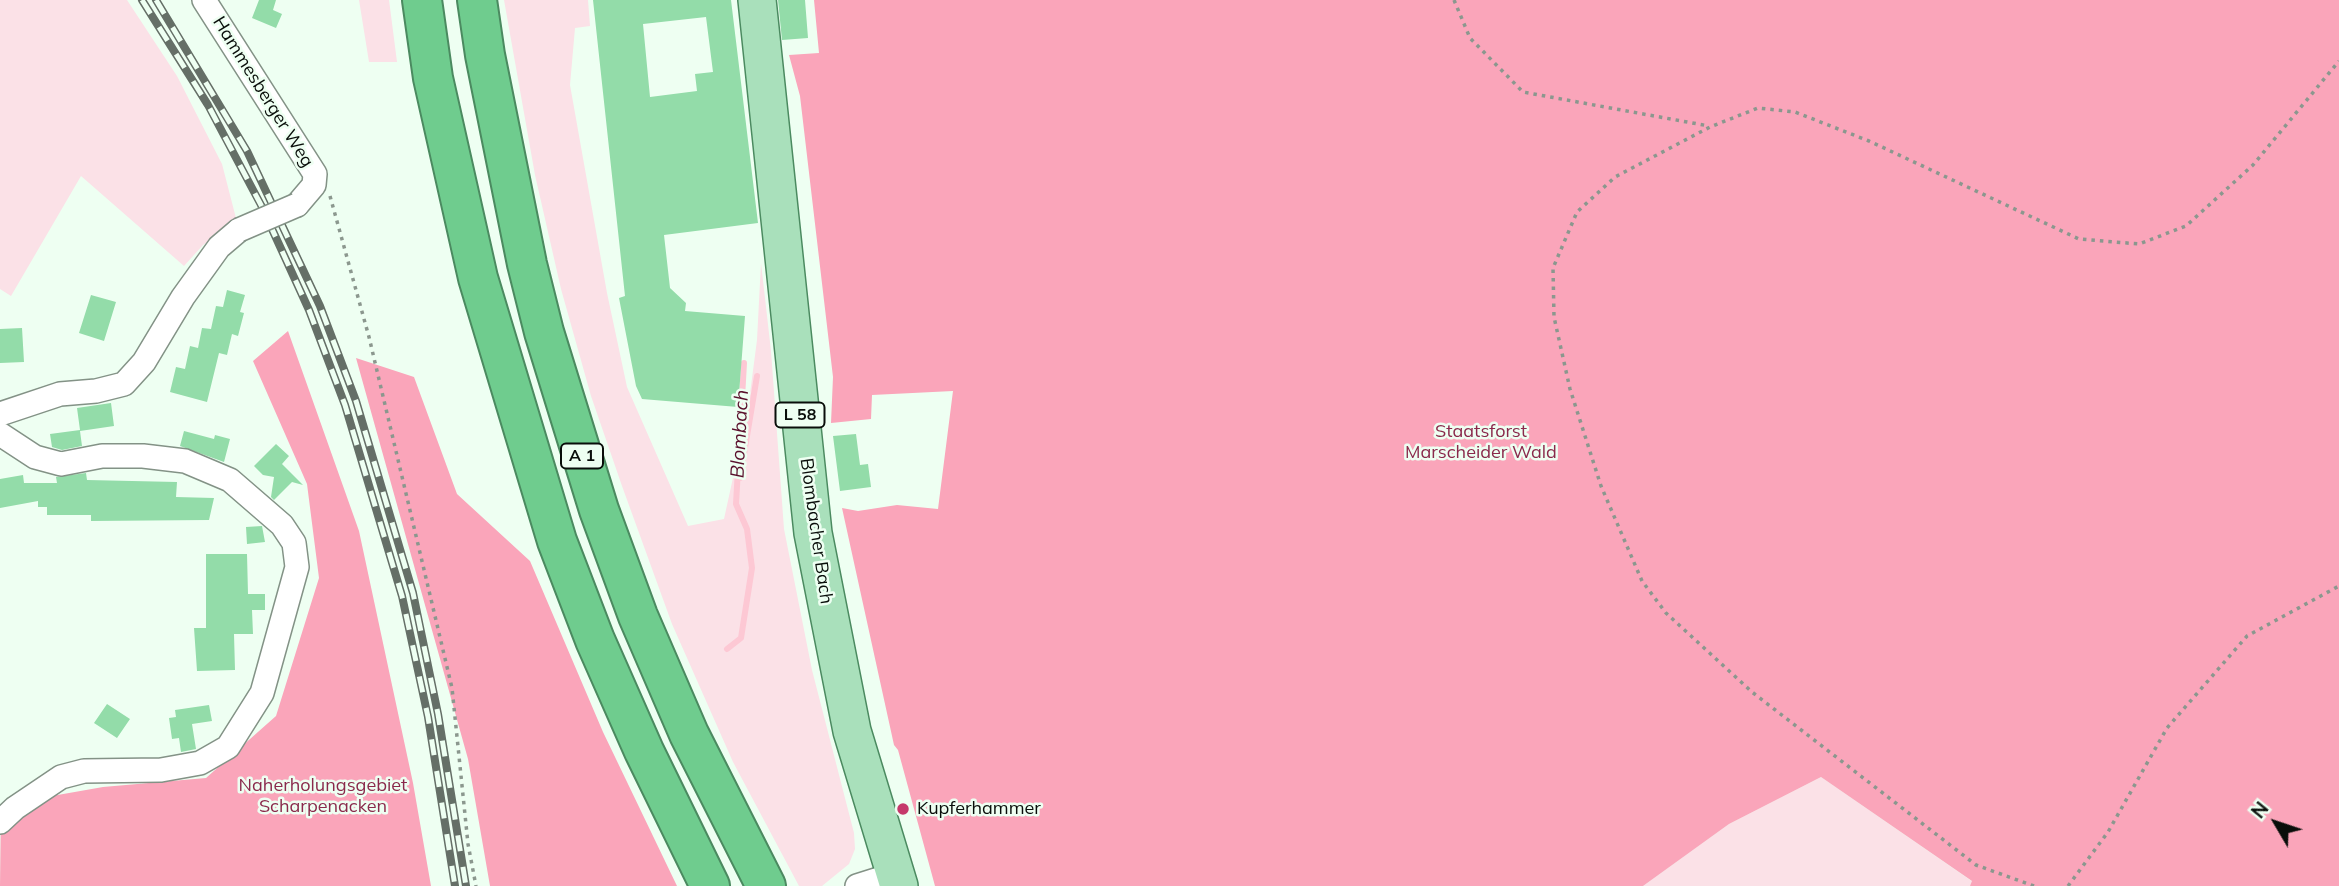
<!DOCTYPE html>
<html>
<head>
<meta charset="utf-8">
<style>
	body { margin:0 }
	#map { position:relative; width:2339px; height:886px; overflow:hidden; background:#eefff2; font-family:Mulish,sans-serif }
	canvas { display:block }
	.north { position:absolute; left:2241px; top:788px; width:70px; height:70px; -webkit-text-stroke:5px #eefff2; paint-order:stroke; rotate:309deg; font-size:19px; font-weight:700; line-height:28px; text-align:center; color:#090e0a }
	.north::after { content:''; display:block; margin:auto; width:24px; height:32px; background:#090e0a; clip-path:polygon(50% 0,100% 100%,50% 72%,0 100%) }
</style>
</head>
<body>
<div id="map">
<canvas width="2339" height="886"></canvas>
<div class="north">N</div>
</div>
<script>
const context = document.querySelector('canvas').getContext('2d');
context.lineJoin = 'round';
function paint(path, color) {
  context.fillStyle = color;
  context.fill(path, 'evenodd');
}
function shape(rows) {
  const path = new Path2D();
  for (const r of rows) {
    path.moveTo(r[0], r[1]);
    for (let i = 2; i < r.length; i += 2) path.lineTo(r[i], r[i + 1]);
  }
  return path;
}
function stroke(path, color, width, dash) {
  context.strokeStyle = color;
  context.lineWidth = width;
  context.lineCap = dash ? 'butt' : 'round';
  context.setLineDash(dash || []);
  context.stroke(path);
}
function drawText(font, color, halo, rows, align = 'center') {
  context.font = font + ' Mulish,sans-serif';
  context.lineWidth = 5;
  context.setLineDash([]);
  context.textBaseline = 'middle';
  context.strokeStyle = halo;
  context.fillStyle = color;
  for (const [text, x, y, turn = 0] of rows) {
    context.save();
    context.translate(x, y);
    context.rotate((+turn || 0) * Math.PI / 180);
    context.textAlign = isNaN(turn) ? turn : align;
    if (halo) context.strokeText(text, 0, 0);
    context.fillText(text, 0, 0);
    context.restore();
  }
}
paint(shape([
	[0,0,127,0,177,76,222,164,237,222,203,245,184,266,81,176,11,296,0,289],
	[359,0,389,0,397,62,369,62],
	[504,0,588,0,590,26,575,28,570,85,607,293,627,387,688,526,724,519,748,409,757,340,761,263,771,351,784,529,812,670,854,833,855,849,849,864,822,886,799,886,733,762,672,624,622,486,591,396,561,289,535,175],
	[1821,777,1973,882,1970,886,1643,886,1729,824]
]), '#fbe1e7');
paint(shape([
	[814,0,2339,0,2339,886,1970,886,1972,881,1821,777,1729,824,1643,886,935,886,898,750,894,745,842,508,858,511,897,505,938,509,953,391,872,395,871,419,831,423,833,377,800,96,789,55,819,53],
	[288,331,359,531,413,783,431,886,0,886,1,805,103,787,206,778,276,716,319,578,307,484,253,361],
	[356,358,414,377,457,494,530,561,603,732,677,886,490,886,468,759]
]), '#faa5ba');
stroke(shape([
	[740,478,757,376],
	[727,649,741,638,752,568,747,529,736,504,744,363]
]), '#fdc8d4', 6);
paint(shape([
	[259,0,276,0,273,10,282,14,276,28,252,18],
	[593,0,731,0,758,223,664,235,670,288,686,303,685,311,745,316,738,407,642,399,636,386,619,298,625,296],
	[706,17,713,72,695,74,697,91,650,97,643,24],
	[778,0,805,0,808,38,782,40],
	[227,290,245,295,240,312,244,313,238,336,232,334,227,355,219,353,207,402,170,392,176,367,185,369,190,346,198,348,202,328,211,329,216,306,223,307],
	[91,295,116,302,104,341,79,333],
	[22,328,24,362,0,363,0,329],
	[111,403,114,426,80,431,82,446,62,450,52,447,50,434,80,430,77,408],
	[184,431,214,439,215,435,230,439,224,462,180,446],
	[856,434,860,465,868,464,871,487,840,491,833,436],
	[276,444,289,456,282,464,303,485,292,482,274,500,271,497,274,477,263,475,254,466],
	[86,473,87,480,177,482,176,497,214,498,209,520,91,521,91,515,47,515,47,507,38,507,38,501,0,508,0,479,23,475,24,483,57,483,56,477],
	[262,526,265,542,247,544,246,527],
	[206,554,247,554,248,594,265,594,265,610,252,610,253,634,234,634,235,670,197,671,194,628,206,628],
	[107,704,130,719,117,738,94,723],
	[209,705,212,721,192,724,196,749,181,752,179,738,172,739,169,718,176,717,175,710]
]), '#93dca9');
const street = shape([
	[204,0,315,174,314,185,297,205],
	[0,414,60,394,96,391,124,384,144,362,183,297,219,247,239,230],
	[0,434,35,457,61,464,102,456,143,456,185,461,230,480,282,525,294,543,297,567,262,693,228,747,200,763,161,770,84,771,61,777,15,808,0,822],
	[857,886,895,874]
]);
const primary = shape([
	[757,0,813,533,852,731,899,886]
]);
const highway = shape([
	[422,0,433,78,478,278,557,541,595,640,644,751,710,886],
	[477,0,485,55,527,264,544,332,599,510,638,616,689,734,766,886]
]);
stroke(street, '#839286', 26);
stroke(primary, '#4b8a60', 40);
stroke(highway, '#4b8a60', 42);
stroke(shape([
	[1454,0,1470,38,1523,92,1709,126],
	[330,196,369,337,452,688,468,844,476,886],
	[2034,886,1976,865,1752,692,1666,613,1642,581,1601,486,1570,389,1554,317,1553,268,1577,212,1615,177,1710,127,1758,108,1795,112,1869,141,2079,239,2139,244,2186,226,2253,165,2339,61],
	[2068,886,2108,832,2167,728,2247,636,2339,586]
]), '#8b978e', 3.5, [3.5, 5]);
stroke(street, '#fff', 23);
stroke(primary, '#a9e0bb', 37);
stroke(highway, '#6fcc8e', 38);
const rail = shape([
	[142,0,208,105,261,205,309,310,345,405,402,596,428,717,455,886],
	[156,0,247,151,320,306,356,401,413,593,438,714,466,886]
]);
stroke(rail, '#656f67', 8);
stroke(rail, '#eefff2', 5, [16]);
const streetBridge = shape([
	[239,230,297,205]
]);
stroke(streetBridge, '#839286', 26, []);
stroke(streetBridge, '#fff', 23);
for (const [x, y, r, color] of [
	[903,809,7,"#c5396b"]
]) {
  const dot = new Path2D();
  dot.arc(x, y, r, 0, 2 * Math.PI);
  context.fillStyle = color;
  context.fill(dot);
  stroke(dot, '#eefff2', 2.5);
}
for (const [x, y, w] of [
	[800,415,49],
	[582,456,42]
]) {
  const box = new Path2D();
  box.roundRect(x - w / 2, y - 12.5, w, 25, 5);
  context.fillStyle = '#eefff2';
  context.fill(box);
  stroke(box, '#090e0a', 2);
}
drawText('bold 16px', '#090e0a', null, [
	["L 58",800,415],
	["A 1",582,456]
]);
drawText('18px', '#090e0a', '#eefff2', [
	["Hammesberger Weg",263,92,58],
	["Blombacher Bach",816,531,82]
]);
drawText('18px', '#8a294b', '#eefff2', [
	["Staatsforst",1481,432],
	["Marscheider Wald",1481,453],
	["Naherholungsgebiet",323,786],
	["Scharpenacken",323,807]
]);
drawText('18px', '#090e0a', '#eefff2', [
	["Kupferhammer",917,809]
], 'left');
drawText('italic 19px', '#5a102c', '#eefff2', [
	["Blombach",740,434,-87]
]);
</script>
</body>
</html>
